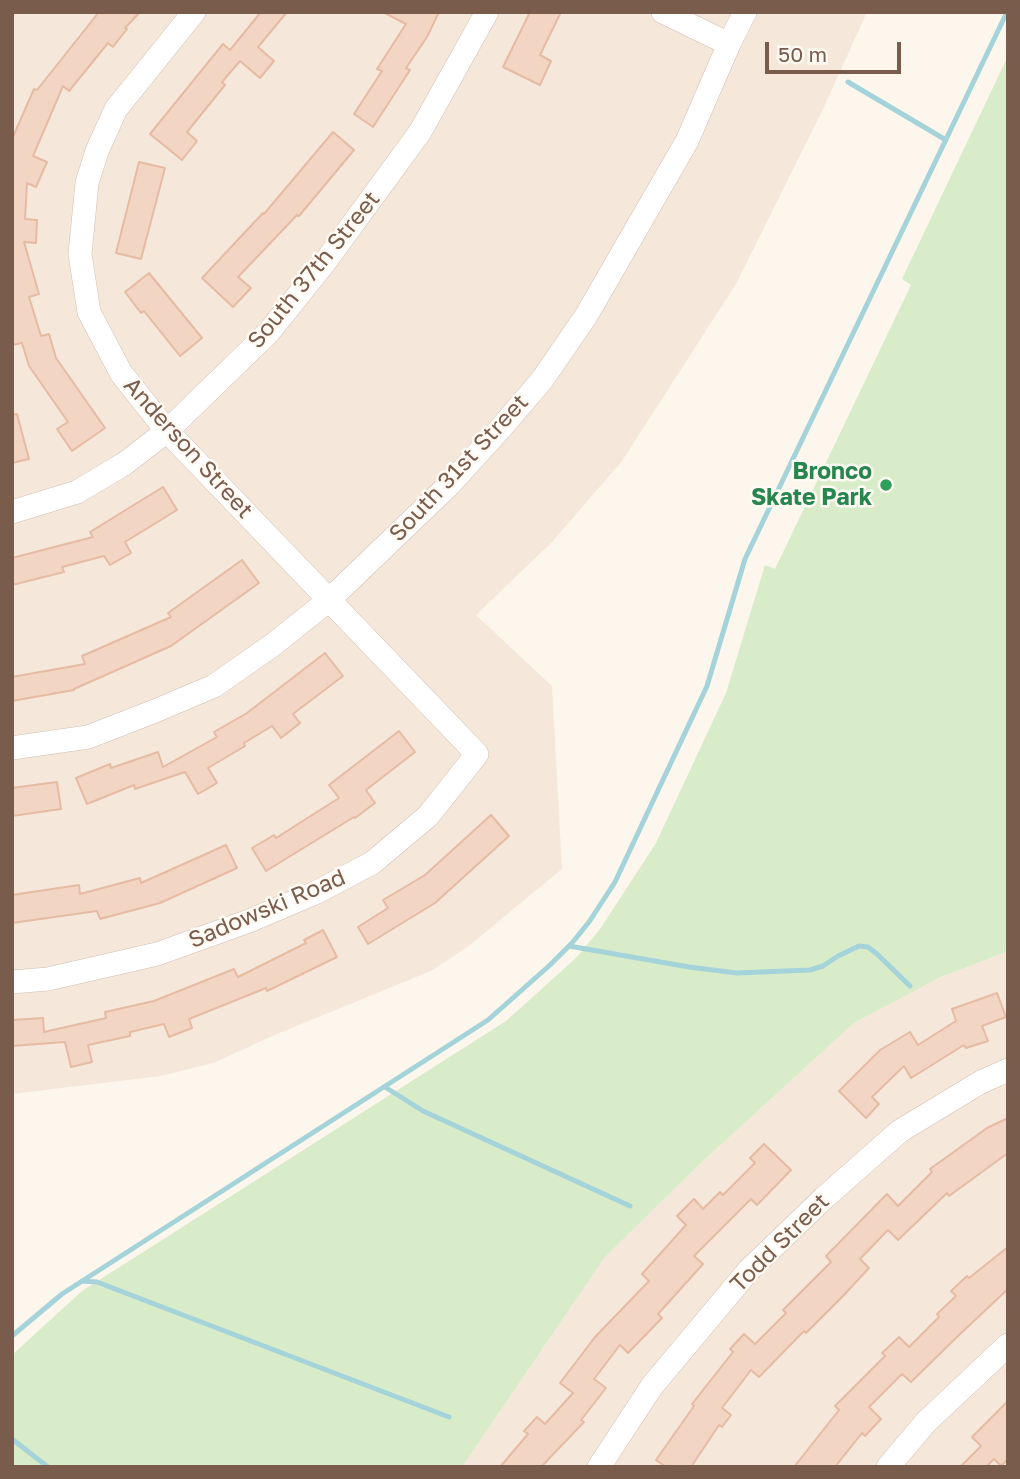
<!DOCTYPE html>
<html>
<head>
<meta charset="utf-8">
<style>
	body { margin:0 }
	#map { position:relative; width:1020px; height:1479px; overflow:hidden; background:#fdf6ec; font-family:"Golos Text",sans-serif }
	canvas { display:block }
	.frame { position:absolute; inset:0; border:14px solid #7a5c4d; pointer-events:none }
	.scale { position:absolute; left:765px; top:42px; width:136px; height:32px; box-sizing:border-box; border:4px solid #7a5c4d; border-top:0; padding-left:9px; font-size:21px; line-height:24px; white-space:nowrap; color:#7a5c4d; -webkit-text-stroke:5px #fffaf3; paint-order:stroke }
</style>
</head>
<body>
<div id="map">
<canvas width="1020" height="1479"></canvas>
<div class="frame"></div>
<div class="scale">50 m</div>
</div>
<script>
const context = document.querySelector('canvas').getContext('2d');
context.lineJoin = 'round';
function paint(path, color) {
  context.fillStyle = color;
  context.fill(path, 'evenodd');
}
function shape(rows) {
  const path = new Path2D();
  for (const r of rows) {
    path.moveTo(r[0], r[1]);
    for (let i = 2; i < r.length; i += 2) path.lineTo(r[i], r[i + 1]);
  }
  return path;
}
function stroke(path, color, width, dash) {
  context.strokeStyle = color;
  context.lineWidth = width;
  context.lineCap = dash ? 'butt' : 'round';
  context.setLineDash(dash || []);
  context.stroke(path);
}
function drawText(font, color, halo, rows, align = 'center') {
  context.font = font + ' "Golos Text",sans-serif';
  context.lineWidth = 5;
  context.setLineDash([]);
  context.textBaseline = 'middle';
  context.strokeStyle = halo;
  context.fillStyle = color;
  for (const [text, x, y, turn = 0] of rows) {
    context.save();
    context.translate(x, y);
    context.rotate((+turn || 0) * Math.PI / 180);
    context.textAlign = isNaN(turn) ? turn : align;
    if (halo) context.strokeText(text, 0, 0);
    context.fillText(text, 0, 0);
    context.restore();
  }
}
paint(shape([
	[12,12,867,12,823,109,736,284,622,461,552,542,476,615,552,686,562,869,470,945,431,971,272,1036,216,1062,161,1076,12,1094],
	[1008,951,1008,1467,462,1467,605,1257,702,1162,854,1023,939,978]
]), '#f5e8da');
paint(shape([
	[1008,56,1008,951,939,978,854,1023,702,1162,605,1257,462,1467,12,1467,12,1355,82,1291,506,1021,576,958,600,929,656,843,726,693,765,565,775,569,911,285,902,279]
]), '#d8ecc9');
stroke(shape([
	[848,82,946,140],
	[569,946,689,967,737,973,810,970,823,966,838,956,859,946,868,947,877,954,910,986],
	[385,1087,423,1111,630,1206],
	[82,1281,97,1282,449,1417],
	[12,1336,62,1294,488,1020,550,965,572,943,589,922,615,882,707,686,745,559,1007,12],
	[12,1439,48,1467]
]), '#a5d3da', 5);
const building = shape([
	[99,12,140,12,125,28,127,29,113,47,108,43,69,91,63,86,33,156,47,162,36,187,27,183,25,219,37,220,36,243,24,242,39,294,29,297,41,336,49,334,56,358,105,428,72,451,57,429,68,422,29,366,22,343,12,345,12,139,34,89,37,90,99,12],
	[261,12,287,12,258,47,274,61,260,78,240,61,222,82,225,85,187,132,197,141,182,160,150,134,223,44,230,50,261,12],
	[383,12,439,12,427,37,406,68,410,70,373,127,354,114,382,71,377,69,406,24,383,12],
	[530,12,561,12,540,55,551,61,540,85,503,67,530,12],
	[333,132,354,150,299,216,297,215,238,277,251,288,233,307,202,278,263,213,264,214,333,132],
	[139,162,165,168,141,259,116,253,139,162],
	[149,273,202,338,180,356,144,311,141,313,125,292,149,273],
	[17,414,29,459,12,463,12,415,17,414],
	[163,487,177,510,125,542,131,553,110,565,104,556,62,567,64,572,12,585,12,558,93,537,90,532,163,487],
	[242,560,259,583,171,646,74,689,74,690,12,701,12,677,85,664,82,656,171,617,168,613,242,560],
	[325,653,343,676,293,714,300,723,281,738,272,726,244,743,245,746,208,768,217,783,198,794,185,772,135,789,134,785,87,804,76,778,110,764,111,768,158,752,163,767,217,737,214,732,247,713,325,653],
	[399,731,415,752,366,790,375,803,355,818,354,817,266,871,252,848,274,835,276,838,339,798,329,785,399,731],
	[57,782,61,809,12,816,12,788,57,782],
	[491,815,509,836,435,903,368,944,358,927,388,908,383,900,425,875,491,815],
	[226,845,237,868,160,903,100,919,97,911,12,923,12,895,79,885,80,894,140,878,141,883,226,845],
	[323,930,337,957,267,991,266,988,189,1019,192,1028,169,1037,164,1024,130,1032,130,1036,88,1045,92,1062,71,1067,65,1042,12,1046,12,1020,43,1018,44,1032,106,1018,105,1012,154,1001,234,969,238,977,306,943,304,940,323,930],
	[997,993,1006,1017,982,1026,988,1041,966,1048,964,1045,911,1078,904,1066,872,1097,879,1104,866,1118,839,1091,880,1050,910,1032,918,1045,956,1021,952,1009,997,993],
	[1008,1118,1008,1153,949,1196,947,1193,898,1240,888,1230,860,1259,869,1268,842,1297,806,1333,804,1331,759,1377,751,1370,722,1408,731,1415,722,1427,719,1425,691,1467,666,1467,656,1460,694,1406,692,1404,733,1352,730,1349,744,1334,755,1344,786,1313,783,1310,831,1262,826,1256,887,1194,898,1206,932,1172,930,1169,987,1128,1008,1118],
	[764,1144,791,1170,757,1205,751,1199,694,1256,703,1264,658,1314,662,1318,628,1353,620,1345,594,1379,606,1388,581,1420,584,1422,541,1467,500,1467,528,1434,524,1431,537,1417,545,1424,573,1393,560,1383,595,1337,649,1281,642,1274,686,1225,677,1216,694,1199,703,1209,720,1192,723,1195,755,1163,750,1158,764,1144],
	[1008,1247,1008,1289,958,1336,911,1382,902,1374,869,1407,881,1419,865,1436,862,1433,835,1467,794,1467,839,1410,835,1406,885,1356,882,1353,899,1337,909,1347,939,1317,937,1314,956,1296,951,1291,967,1276,969,1278,1008,1247],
	[1008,1401,1008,1459,1001,1466,994,1459,986,1467,960,1467,981,1446,972,1437,1008,1401]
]);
paint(building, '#f3d5c3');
stroke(building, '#e6bba3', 2);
const minor = shape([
	[663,12,729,44],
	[12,512,77,492,124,464,167,431,268,333,325,262,420,132,487,12],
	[12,748,88,737,155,711,214,686,274,644,329,600,449,485,500,429,542,380,586,316,687,141,729,44,745,12],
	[12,982,48,979,157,954,249,921,315,893,372,863,428,816,477,754,167,431,121,373,89,312,80,254,87,183,97,151,116,109,194,12],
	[599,1467,652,1386,749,1270,824,1198,900,1131,981,1082,1008,1070],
	[888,1467,926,1422,1008,1345]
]);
stroke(minor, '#d1beb0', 24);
stroke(minor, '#fff', 23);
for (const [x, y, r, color] of [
	[886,485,7,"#2e9e5b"]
]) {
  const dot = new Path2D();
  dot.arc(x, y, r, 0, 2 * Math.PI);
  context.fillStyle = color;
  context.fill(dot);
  stroke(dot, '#fffaf3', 2.5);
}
drawText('23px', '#7a5c4d', '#fffaf3', [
	["South 37th Street",314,270,-51],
	["Anderson Street",188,448,48],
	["South 31st Street",459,468,-47],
	["Sadowski Road",267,909,-23],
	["Todd Street",780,1243,-45]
]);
drawText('bold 23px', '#27864d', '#fffaf3', [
	["Bronco",872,472],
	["Skate Park",872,498]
], 'right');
</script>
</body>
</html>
